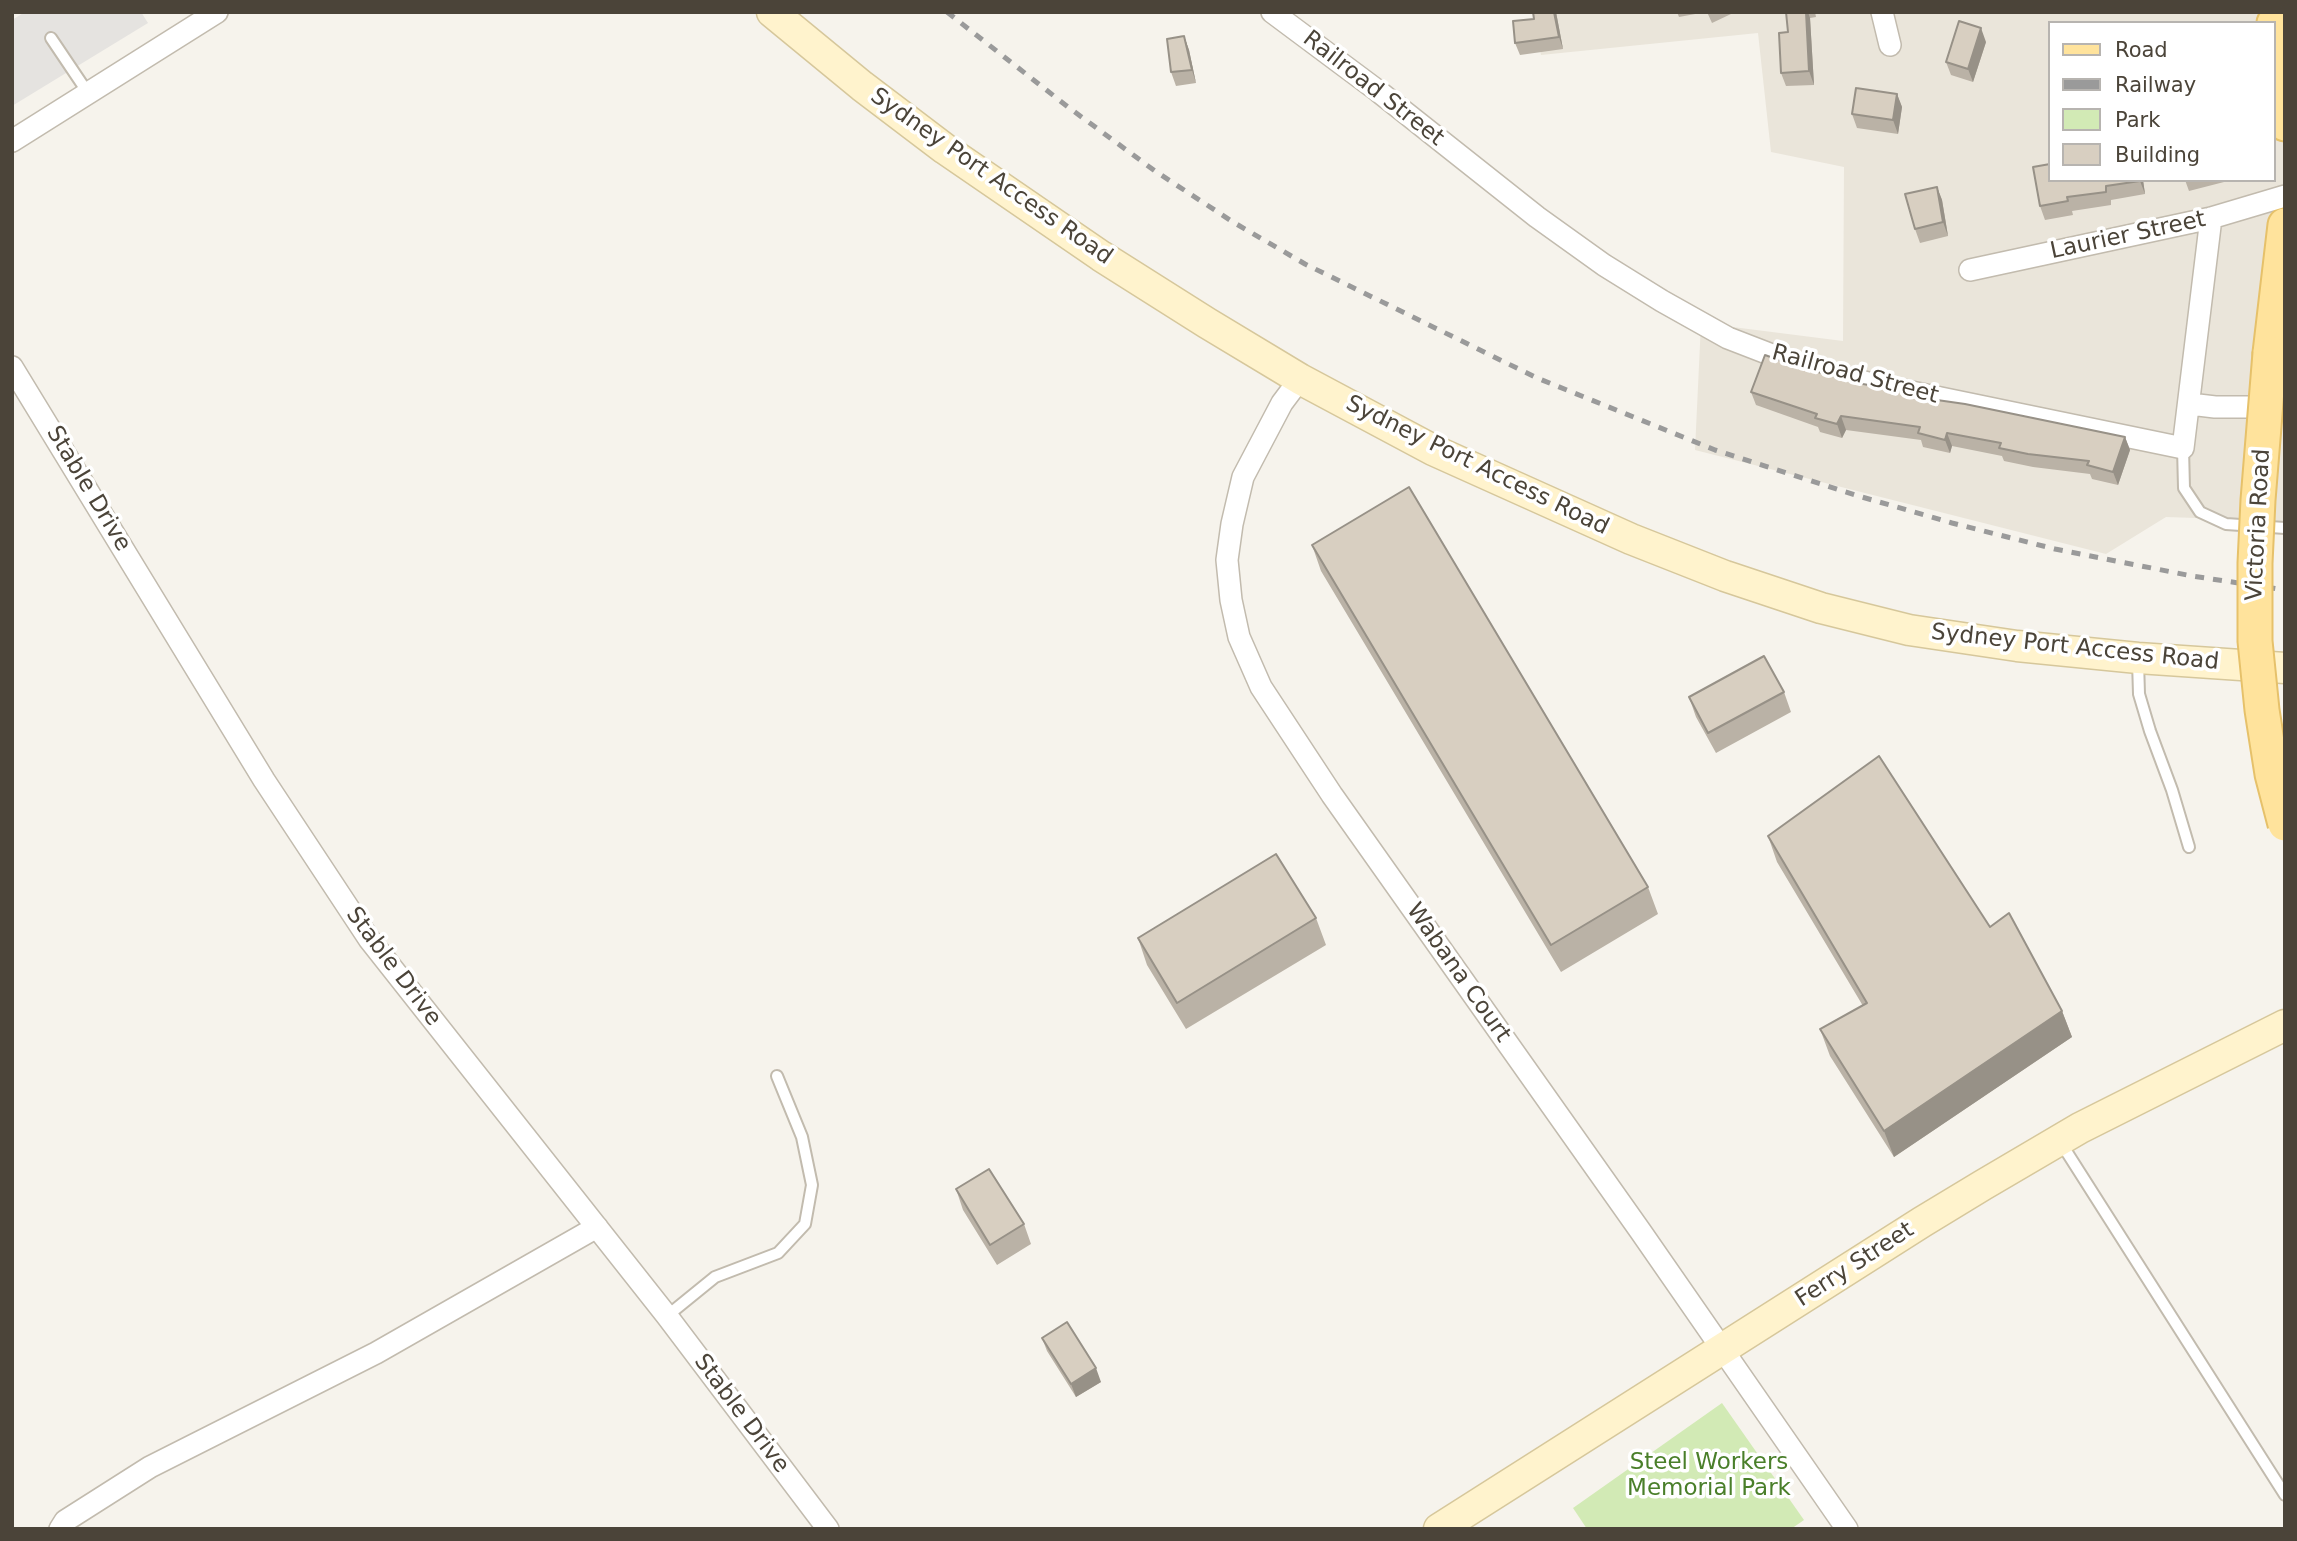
<!DOCTYPE html>
<html>
<head>
<meta charset="utf-8">
<style>
	body { margin:0 }
	#map { position:relative; width:2297px; height:1541px; overflow:hidden; background:#f6f3ec; font-family:"DejaVu Sans",sans-serif }
	canvas { display:block }
	.frame { position:absolute; inset:0; border:14px solid #4b4439; pointer-events:none }
	.legend { position:absolute; left:2048px; top:21px; width:228px; height:161px; box-sizing:border-box; background:#fff; border:2px solid #b7b4b0; margin:0; padding:9px 12px; list-style:none; font-size:21px; color:#4b4439 }
	.legend li { display:flex; align-items:center; gap:14px; height:35px }
	.legend b { width:35px; border:2px solid #b7b4b0 }
</style>
</head>
<body>
<div id="map">
<canvas width="2297" height="1541"></canvas>
<div class="frame"></div>
<ul class="legend">
<li><b style="height:9px;background:#ffe39c"></b>Road</li>
<li><b style="height:9px;background:#9a9a9a"></b>Railway</li>
<li><b style="height:19px;background:#d2eab5"></b>Park</li>
<li><b style="height:19px;background:#d8cfc1"></b>Building</li>
</ul>
</div>
<script>
const context = document.querySelector('canvas').getContext('2d');
context.lineJoin = 'round';
function paint(path, color) {
  context.fillStyle = color;
  context.fill(path, 'evenodd');
}
function shape(rows) {
  const path = new Path2D();
  for (const r of rows) {
    path.moveTo(r[0], r[1]);
    for (let i = 2; i < r.length; i += 2) path.lineTo(r[i], r[i + 1]);
  }
  return path;
}
function stroke(path, color, width, dash) {
  context.strokeStyle = color;
  context.lineWidth = width;
  context.lineCap = dash ? 'butt' : 'round';
  context.setLineDash(dash || []);
  context.stroke(path);
}
function drawText(font, color, halo, rows, align = 'center') {
  context.font = font + ' "DejaVu Sans",sans-serif';
  context.lineWidth = 7;
  context.setLineDash([]);
  context.textBaseline = 'middle';
  context.strokeStyle = halo;
  context.fillStyle = color;
  for (const [text, x, y, turn = 0] of rows) {
    context.save();
    context.translate(x, y);
    context.rotate((+turn || 0) * Math.PI / 180);
    context.textAlign = isNaN(turn) ? turn : align;
    if (halo) context.strokeText(text, 0, 0);
    context.fillText(text, 0, 0);
    context.restore();
  }
}
paint(shape([
	[1533,12,2285,12,2285,521,2166,517,2106,554,1695,450,1701,323,1843,341,1844,167,1771,152,1758,33,1541,55],
	[2050,23,2274,23,2274,180,2050,180]
]), '#eae5da');
paint(shape([
	[1722,1403,1804,1520,1791,1529,1587,1529,1573,1508]
]), '#d2eab5');
paint(shape([
	[25,12,141,12,148,23,12,106,12,20]
]), '#e5e3e0');
const lane = shape([
	[51,38,88,93],
	[2183,448,2184,488,2200,512,2226,524,2285,528],
	[2138,661,2139,694,2150,731,2172,790,2189,847],
	[2061,1143,2285,1495],
	[667,1316,715,1277,778,1253,805,1224,812,1185,802,1137,777,1076]
]);
const street = shape([
	[1272,12,1378,91,1537,217,1604,265,1662,301,1728,338,1803,367,1868,383,2183,448,2211,218],
	[1882,12,1890,45],
	[12,141,217,12],
	[1970,270,2211,218,2285,196],
	[12,367,264,780,369,939,667,1316,828,1529],
	[1300,379,1282,403,1243,477,1232,524,1227,560,1231,600,1239,637,1261,687,1332,795,1641,1232,1847,1529],
	[2190,404,2215,407,2285,407],
	[60,1529,65,1521,150,1467,376,1353,597,1227]
]);
const secondary = shape([
	[772,12,862,86,945,149,1101,256,1207,323,1300,379,1433,450,1631,539,1725,576,1821,608,1909,630,2017,646,2138,658,2285,668],
	[1439,1529,1922,1222,1983,1185,2080,1128,2285,1025]
]);
const primary = shape([
	[2274,23,2285,124],
	[2270,353,2285,225]
]);
stroke(lane, '#c2bbae', 14);
stroke(street, '#c2bbae', 24);
stroke(secondary, '#d6c79b', 33);
stroke(primary, '#e6c16a', 37);
stroke(lane, '#fff', 10);
stroke(street, '#fff', 21);
stroke(secondary, '#fff3cd', 30);
stroke(primary, '#ffe39c', 33);
stroke(shape([
	[947,12,1068,107,1155,171,1233,222,1305,264,1537,378,1715,450,1855,495,1952,523,2055,549,2192,576,2285,590]
]), '#9a9a9a', 5, [9, 9]);
const primaryBridge = shape([
	[2270,353,2258,500,2255,563,2255,641,2262,710,2272,774,2285,824]
]);
stroke(primaryBridge, '#e6c16a', 37, []);
stroke(primaryBridge, '#ffe39c', 33);
paint(shape([
	[1533,12,1556,12,1563,49,1520,55,1515,43,1534,19],
	[1677,12,1706,12,1679,17],
	[1707,12,1730,12,1731,14,1712,23],
	[1786,12,1815,12,1816,17,1810,18,1814,85,1786,86,1781,73,1788,32],
	[1184,36,1189,50,1196,83,1176,86,1171,72],
	[1986,42,1973,82,1951,75,1946,62],
	[1897,94,1902,107,1898,134,1857,128,1852,114],
	[2033,167,2143,180,2145,194,2111,200,2111,205,2072,211,2073,215,2045,220,2040,206],
	[2185,180,2224,180,2224,182,2189,191],
	[1937,187,1942,200,1948,236,1920,243,1915,229],
	[1795,366,1863,384,1917,394,1918,397,2125,437,2130,450,2118,485,2092,479,2090,474,2033,467,2004,461,2002,456,1952,446,1950,453,1923,447,1921,440,1846,430,1842,438,1820,432,1818,427,1756,405,1751,392],
	[1312,545,1648,887,1658,914,1561,972,1321,571],
	[1784,692,1791,712,1716,753,1696,717,1689,697],
	[1768,836,1990,927,2062,1011,2072,1037,1894,1157,1830,1056,1820,1029,1863,1006,1777,862],
	[1316,918,1326,945,1186,1029,1147,965,1138,938],
	[956,1189,1024,1224,1031,1244,997,1265,963,1210],
	[1042,1338,1101,1382,1076,1397,1047,1351]
]), '#bab2a6');
paint(shape([
	[1554,12,1556,12,1563,49,1559,37],
	[1806,12,1808,12,1810,18,1814,85,1809,71],
	[1981,28,1986,42,1973,82,1968,69],
	[1184,36,1189,50,1196,83,1192,70],
	[1897,94,1902,107,1898,134,1893,120],
	[2140,180,2143,180,2145,194,2140,181],
	[1937,187,1942,200,1948,236,1943,222],
	[1841,416,1846,430,1842,438,1837,424],
	[1947,433,1952,446,1950,453,1945,440],
	[2125,437,2130,450,2118,485,2113,472],
	[2062,1011,2072,1037,1894,1157,1884,1131],
	[1096,1368,1101,1382,1076,1397,1071,1384]
]), '#979187');
const building = shape([
	[1533,12,1554,12,1559,37,1515,43,1513,21,1534,19,1533,12],
	[1786,12,1806,12,1809,71,1781,73,1779,33,1788,32,1786,12],
	[1959,21,1981,28,1968,69,1946,62,1959,21],
	[1184,36,1192,70,1171,72,1167,39,1184,36],
	[1856,88,1897,94,1893,120,1852,114,1856,88],
	[2050,164,2050,180,2140,181,2106,186,2106,192,2067,197,2068,201,2040,206,2033,167,2050,164],
	[1937,187,1943,222,1915,229,1905,194,1937,187],
	[1765,355,1795,366,1863,384,1917,394,1916,397,1965,404,2125,437,2113,472,2087,465,2089,461,2028,454,1999,448,2001,443,1947,433,1945,440,1918,433,1920,427,1841,416,1837,424,1815,418,1817,414,1751,392,1765,355],
	[1409,487,1648,887,1551,945,1312,545,1409,487],
	[1764,656,1784,692,1708,733,1689,697,1764,656],
	[1879,756,1990,927,2009,913,2062,1011,1884,1131,1820,1029,1867,1003,1768,836,1879,756],
	[1276,854,1316,918,1177,1003,1138,938,1276,854],
	[989,1169,1024,1224,990,1245,956,1189,989,1169],
	[1067,1322,1096,1368,1071,1384,1042,1338,1067,1322]
]);
paint(building, '#d8cfc1');
stroke(building, '#979187', 2);
drawText('23px', '#4b4439', '#fff', [
	["Railroad Street",1373,89,38],
	["Sydney Port Access Road",991,177,35],
	["Laurier Street",2128,236,-12],
	["Railroad Street",1855,375,15],
	["Sydney Port Access Road",1477,466,26],
	["Stable Drive",88,489,59],
	["Victoria Road",2259,525,-87],
	["Sydney Port Access Road",2075,648,6],
	["Stable Drive",393,967,53],
	["Wabana Court",1458,973,55],
	["Ferry Street",1855,1265,-33],
	["Stable Drive",741,1414,53]
]);
drawText('23px', '#4a7f2a', '#fff', [
	["Steel Workers",1709,1463],
	["Memorial Park",1709,1489]
]);
</script>
</body>
</html>
